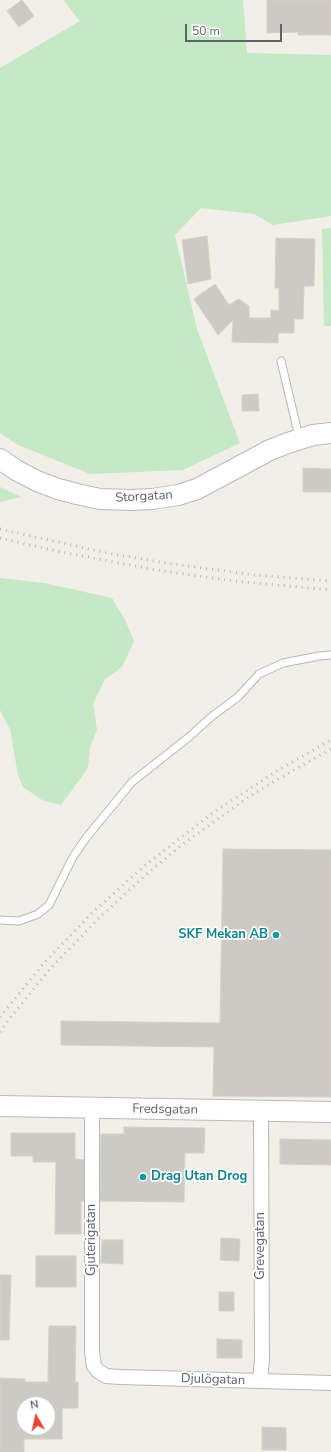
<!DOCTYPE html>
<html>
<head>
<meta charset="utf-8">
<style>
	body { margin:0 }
	#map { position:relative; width:331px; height:1452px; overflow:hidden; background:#f1efe8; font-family:"Nunito Sans",sans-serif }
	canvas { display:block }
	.north { position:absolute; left:16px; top:1396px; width:40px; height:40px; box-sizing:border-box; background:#fff; border:1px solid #bfc1c3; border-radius:50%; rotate:351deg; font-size:11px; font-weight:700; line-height:16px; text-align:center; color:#5f6368 }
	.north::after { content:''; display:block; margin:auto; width:14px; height:18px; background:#ea4335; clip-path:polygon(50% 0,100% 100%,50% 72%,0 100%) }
	.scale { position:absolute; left:185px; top:24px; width:97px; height:18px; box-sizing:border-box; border:2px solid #5f6368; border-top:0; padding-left:5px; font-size:12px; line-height:14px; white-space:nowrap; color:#5f6368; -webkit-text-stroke:3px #fff; paint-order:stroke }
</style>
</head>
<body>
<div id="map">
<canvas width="331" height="1452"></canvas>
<div class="north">N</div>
<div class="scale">50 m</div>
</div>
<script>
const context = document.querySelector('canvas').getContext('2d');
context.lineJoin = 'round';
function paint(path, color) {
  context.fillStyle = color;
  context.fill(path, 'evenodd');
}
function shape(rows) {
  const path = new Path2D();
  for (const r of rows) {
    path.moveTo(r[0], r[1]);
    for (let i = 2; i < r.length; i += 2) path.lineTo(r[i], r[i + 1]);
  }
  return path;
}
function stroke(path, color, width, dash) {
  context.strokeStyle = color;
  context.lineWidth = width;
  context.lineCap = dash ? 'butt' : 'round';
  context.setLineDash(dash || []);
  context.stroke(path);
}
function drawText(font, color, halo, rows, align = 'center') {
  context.font = font + ' "Nunito Sans",sans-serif';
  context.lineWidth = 3.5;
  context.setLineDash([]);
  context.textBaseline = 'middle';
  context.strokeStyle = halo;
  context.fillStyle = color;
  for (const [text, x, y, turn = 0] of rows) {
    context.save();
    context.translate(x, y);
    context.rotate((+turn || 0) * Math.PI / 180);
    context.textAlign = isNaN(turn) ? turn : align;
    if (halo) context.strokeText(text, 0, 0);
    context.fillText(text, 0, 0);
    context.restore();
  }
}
paint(shape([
	[63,0,243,0,247,53,331,55,331,216,273,225,254,214,201,208,175,235,197,329,240,443,183,470,90,474,18,445,0,433,0,68,80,21],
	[331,228,331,326,324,326,322,229],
	[0,487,21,497,0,502],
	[0,578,44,583,112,598,125,620,134,641,122,667,105,679,93,704,97,730,90,747,88,768,61,805,42,800,23,787,18,775,10,729,0,710]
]), '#c5e8c5');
const building = shape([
	[22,0,34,16,19,27,7,11,22,0],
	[267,0,331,0,331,35,298,35,298,32,267,33,267,0],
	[207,236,211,279,188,284,182,240,207,236],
	[276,238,315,239,314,286,304,286,303,319,294,319,294,333,278,333,278,343,232,342,233,320,218,335,194,299,215,284,229,305,239,299,249,306,249,318,271,318,271,310,279,311,279,288,275,288,276,238],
	[258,394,259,411,242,411,242,395,258,394],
	[303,468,331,469,331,492,303,492,303,468],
	[223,849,331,850,331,1097,213,1096,214,1047,61,1045,61,1021,220,1023,223,849],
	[124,1127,205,1128,204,1153,185,1153,184,1202,100,1201,101,1134,124,1134,124,1127],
	[11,1133,75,1133,75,1159,84,1160,84,1201,81,1201,81,1234,55,1234,56,1162,33,1162,33,1156,11,1156,11,1133],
	[280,1139,331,1140,331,1165,280,1164,280,1139],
	[221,1238,240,1239,239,1261,220,1260,221,1238],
	[102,1240,123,1240,123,1264,101,1263,102,1240],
	[36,1256,76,1256,76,1287,36,1287,36,1256],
	[0,1275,11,1275,9,1340,0,1340,0,1275],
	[219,1292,234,1292,234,1311,219,1311,219,1292],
	[49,1326,76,1326,75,1382,78,1382,78,1408,62,1408,62,1439,24,1439,24,1452,0,1452,0,1378,25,1379,25,1382,48,1382,49,1326],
	[24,1404,48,1404,48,1428,24,1428,24,1404],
	[217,1339,242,1340,242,1358,217,1358,217,1339],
	[262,1427,286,1428,286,1450,262,1450,262,1427]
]);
paint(building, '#cccac5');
stroke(building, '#d6d1c6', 1);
const lane = shape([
	[281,361,299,437],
	[0,920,19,921,38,914,49,905,73,857,86,838,132,782,189,737,211,717,238,697,259,674,283,663,319,656,331,655]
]);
const street = shape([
	[92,1108,92,1352,94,1366,98,1371,106,1376,120,1377,331,1383],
	[260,1381,262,1359,261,1111]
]);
const secondary = shape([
	[0,459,16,470,37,481,58,489,77,494,100,499,131,500,152,499,178,495,197,489,270,450,288,443,313,435,331,433],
	[0,1106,331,1112]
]);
stroke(lane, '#b5b8bc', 9);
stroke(street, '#b5b8bc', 16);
stroke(secondary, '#b6babf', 22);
stroke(lane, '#fff', 7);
stroke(street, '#fff', 14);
stroke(secondary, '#fff', 20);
stroke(shape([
	[0,529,107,553,166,563,254,575,331,581],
	[0,538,61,552,162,571,234,581,331,590],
	[0,1017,44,963,93,912,143,867,214,812,280,769,331,740],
	[0,1032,10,1018,50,969,99,918,149,872,183,844,250,796,285,775,331,749]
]), '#b6b7b8', 3, [1, 5]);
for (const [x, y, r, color] of [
	[276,935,4,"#0f9aa8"],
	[143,1177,4,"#0f9aa8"]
]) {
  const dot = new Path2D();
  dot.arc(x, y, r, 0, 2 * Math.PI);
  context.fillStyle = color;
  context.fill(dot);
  stroke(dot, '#fff', 1.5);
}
drawText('13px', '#5f6368', '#fff', [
	["Storgatan",144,497,-3],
	["Fredsgatan",165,1110,1],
	["Gjuterigatan",92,1240,-90],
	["Grevegatan",261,1246,-90],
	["Djulögatan",213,1380,2]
]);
drawText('bold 13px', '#0d838f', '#fff', [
	["SKF Mekan AB",268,935],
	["Drag Utan Drog",151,1177,"left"]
], 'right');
</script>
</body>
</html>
